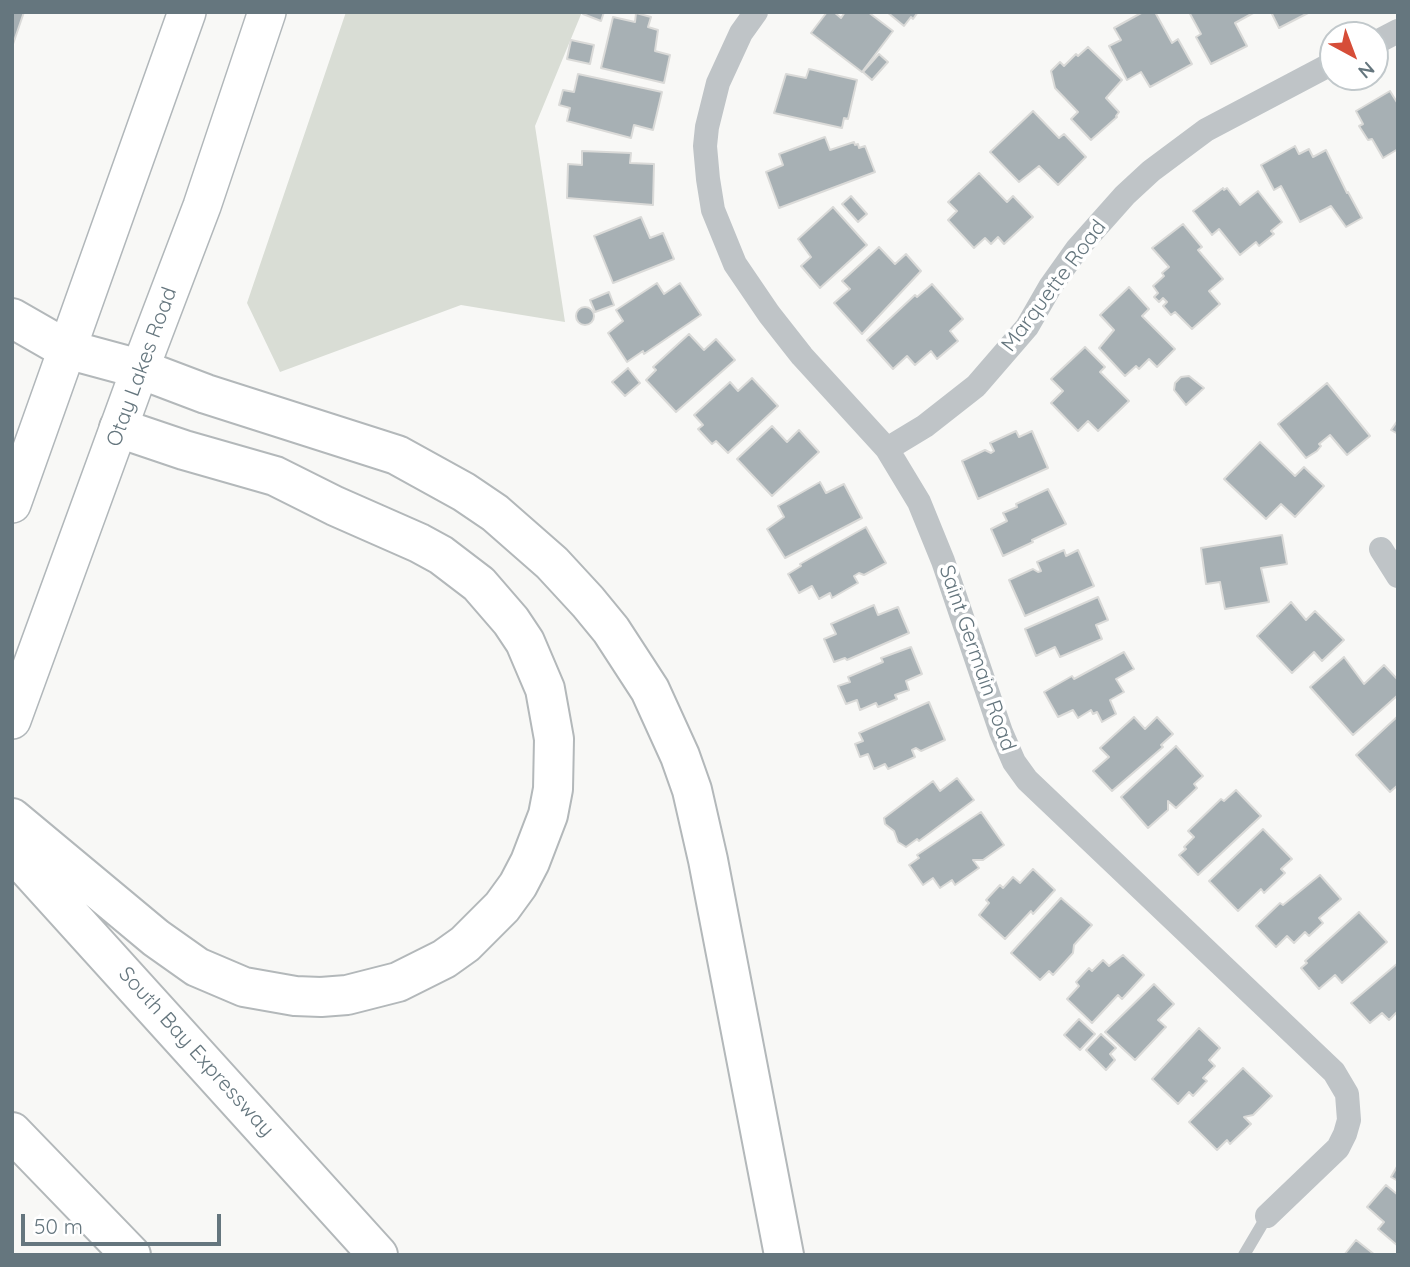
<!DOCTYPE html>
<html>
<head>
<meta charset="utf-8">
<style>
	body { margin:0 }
	#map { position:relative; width:1410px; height:1267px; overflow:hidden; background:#f8f8f6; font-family:Quicksand,sans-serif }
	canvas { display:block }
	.frame { position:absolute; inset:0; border:14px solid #65767e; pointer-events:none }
	.north { position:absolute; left:1319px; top:21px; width:70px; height:70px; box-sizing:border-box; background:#fff; border:2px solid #c1c8cb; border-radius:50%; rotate:139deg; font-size:19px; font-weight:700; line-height:28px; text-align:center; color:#65767e }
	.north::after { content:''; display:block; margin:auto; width:24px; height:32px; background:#d64d38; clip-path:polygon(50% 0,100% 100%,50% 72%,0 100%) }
	.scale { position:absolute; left:21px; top:1214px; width:200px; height:32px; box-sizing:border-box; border:4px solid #65767e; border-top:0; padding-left:9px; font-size:21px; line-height:24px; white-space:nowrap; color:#65767e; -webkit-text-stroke:5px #fff; paint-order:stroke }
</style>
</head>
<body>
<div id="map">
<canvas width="1410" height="1267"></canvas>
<div class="frame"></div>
<div class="north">N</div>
<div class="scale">50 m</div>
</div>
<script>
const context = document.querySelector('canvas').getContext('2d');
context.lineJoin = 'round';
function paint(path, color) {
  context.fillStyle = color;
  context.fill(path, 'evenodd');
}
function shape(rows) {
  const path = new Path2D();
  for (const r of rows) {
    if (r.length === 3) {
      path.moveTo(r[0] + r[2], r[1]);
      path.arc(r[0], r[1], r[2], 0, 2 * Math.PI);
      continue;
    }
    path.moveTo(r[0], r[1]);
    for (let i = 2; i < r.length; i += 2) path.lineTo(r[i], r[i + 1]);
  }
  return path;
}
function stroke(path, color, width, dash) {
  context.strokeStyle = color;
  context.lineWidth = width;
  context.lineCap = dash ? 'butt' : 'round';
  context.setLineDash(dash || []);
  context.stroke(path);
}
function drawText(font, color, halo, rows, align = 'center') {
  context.font = font + ' Quicksand,sans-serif';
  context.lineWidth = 7;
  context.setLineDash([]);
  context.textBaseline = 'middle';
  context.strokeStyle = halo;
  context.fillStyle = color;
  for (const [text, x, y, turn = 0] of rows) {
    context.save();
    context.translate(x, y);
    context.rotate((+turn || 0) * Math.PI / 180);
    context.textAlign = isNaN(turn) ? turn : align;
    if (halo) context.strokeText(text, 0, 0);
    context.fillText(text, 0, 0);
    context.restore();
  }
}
paint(shape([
	[346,12,582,12,535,126,565,322,461,305,280,372,247,303]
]), '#d9ddd5');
const building = shape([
	[12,12,24,12,12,47,12,12],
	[583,12,604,12,601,21,583,14,583,12],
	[827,12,834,12,841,18,845,12,868,12,893,31,862,72,811,33,827,12],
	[887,12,918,12,913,19,911,17,904,26,887,12],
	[1143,12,1155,12,1172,43,1178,39,1192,64,1150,87,1141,72,1127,80,1109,46,1121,40,1114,28,1143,12],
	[1189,12,1255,12,1235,23,1247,46,1211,64,1196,37,1201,34,1189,12],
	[1271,12,1310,12,1279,28,1271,12],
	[636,13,651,17,648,27,658,30,655,51,670,55,664,83,601,68,613,17,635,22,636,13],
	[571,40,594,45,590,64,567,59,571,40],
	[1088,47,1122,80,1106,98,1119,112,1116,116,1117,117,1091,140,1071,119,1078,112,1055,88,1051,71,1060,62,1064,66,1076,54,1078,56,1088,47],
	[879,54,888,62,872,80,863,72,879,54],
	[809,69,857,80,848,119,844,118,842,128,774,113,786,74,806,78,809,69],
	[578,74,662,92,653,130,634,125,631,138,567,121,570,108,559,105,563,90,574,92,578,74],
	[1390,91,1398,104,1398,149,1383,158,1372,139,1368,140,1359,126,1363,124,1356,111,1390,91],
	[1033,111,1059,138,1064,134,1086,157,1058,185,1039,166,1019,182,990,152,1033,111],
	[825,137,830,150,854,142,855,145,858,144,859,148,865,146,875,172,779,208,766,172,783,165,779,154,825,137],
	[1295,146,1299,154,1309,149,1313,157,1326,150,1347,193,1348,192,1362,218,1346,227,1331,206,1300,222,1281,186,1274,190,1261,165,1295,146],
	[582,151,631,153,630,163,654,164,653,205,567,198,568,164,582,165,582,151],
	[979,173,1007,202,1013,196,1033,217,1004,244,998,237,991,244,985,238,974,248,948,220,957,211,948,202,979,173],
	[1223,188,1224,190,1227,188,1240,205,1258,191,1282,222,1271,231,1274,234,1259,246,1256,242,1240,255,1219,229,1212,235,1193,211,1223,188],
	[851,196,867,214,858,222,842,204,851,196],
	[833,207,867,245,820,288,801,266,811,257,798,239,833,207],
	[641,217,650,238,663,233,674,259,613,283,594,236,641,217],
	[1183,224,1202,247,1198,250,1223,279,1209,291,1220,304,1192,329,1175,312,1171,315,1163,306,1167,302,1163,298,1159,302,1154,297,1158,293,1153,286,1164,276,1162,273,1169,267,1152,248,1183,224],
	[879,247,895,264,906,254,921,271,862,334,834,303,850,289,842,281,879,247],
	[657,283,664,294,680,283,701,315,644,354,643,351,627,362,608,333,623,321,616,310,657,283],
	[932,284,963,319,950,331,958,341,937,359,931,351,915,365,907,356,893,369,867,340,915,295,917,297,932,284],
	[1129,287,1149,309,1142,316,1175,349,1157,367,1149,359,1139,369,1136,366,1125,376,1099,348,1114,330,1100,315,1129,287],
	[609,292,614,305,595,312,590,300,609,292],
	[585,316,9],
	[689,334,704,350,716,339,735,360,676,412,646,380,656,370,653,367,689,334],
	[1085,347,1105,367,1100,372,1129,401,1098,431,1088,421,1078,431,1051,403,1063,391,1051,379,1085,347],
	[628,368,640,383,625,396,612,382,628,368],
	[1189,376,1204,388,1186,405,1174,390,1175,383,1181,377,1189,376],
	[752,378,778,406,728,453,716,441,712,444,698,429,703,425,694,415,730,382,738,391,752,378],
	[1327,383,1370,436,1347,455,1330,435,1319,444,1321,446,1317,451,1306,458,1278,424,1327,383],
	[1398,420,1398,434,1391,430,1398,420],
	[772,426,787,442,799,430,819,452,772,496,737,459,772,426],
	[1016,431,1019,437,1032,431,1048,468,978,499,962,461,985,450,991,453,994,451,990,443,1016,431],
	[1260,442,1295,476,1304,467,1324,486,1295,517,1281,504,1266,519,1224,479,1260,442],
	[820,482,826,493,844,484,862,518,785,558,767,529,784,517,778,506,820,482],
	[1048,489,1066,524,1032,540,1033,542,1003,556,991,529,1007,521,1003,513,1017,507,1016,504,1048,489],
	[866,527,886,563,864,575,859,573,854,576,858,583,832,598,830,593,819,599,812,586,799,593,788,574,801,566,800,564,866,527],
	[1282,535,1287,564,1261,568,1269,602,1225,609,1220,582,1206,584,1201,548,1282,535],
	[1064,550,1066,556,1078,550,1094,586,1025,616,1009,580,1033,569,1038,572,1041,571,1037,562,1064,550],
	[1098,597,1108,620,1096,625,1102,639,1060,657,1055,647,1036,656,1025,629,1098,597],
	[1291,602,1306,620,1315,611,1344,640,1322,661,1314,652,1292,673,1257,636,1291,602],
	[874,605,878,615,898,607,909,633,847,660,845,658,834,662,824,639,836,634,831,624,874,605],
	[911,647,922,674,906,681,909,690,895,695,897,699,878,707,876,703,860,710,857,700,846,704,838,686,850,682,848,677,883,662,881,658,911,647],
	[1124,652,1134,669,1116,679,1124,692,1110,700,1116,714,1102,722,1097,712,1093,714,1091,710,1078,718,1073,710,1058,717,1044,692,1072,676,1074,679,1124,652],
	[1344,657,1364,684,1384,665,1398,680,1398,695,1353,735,1310,687,1344,657],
	[929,702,945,740,921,751,916,748,912,750,915,757,888,769,885,764,874,769,868,754,860,757,855,744,863,741,859,733,929,702],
	[1398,716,1398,785,1390,792,1356,755,1398,716],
	[1134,717,1145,729,1157,717,1173,734,1161,745,1163,747,1112,791,1093,771,1109,757,1100,748,1134,717],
	[1176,746,1203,776,1194,784,1197,788,1176,808,1168,801,1168,810,1148,828,1121,797,1176,746],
	[957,778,974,800,919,841,917,839,906,847,898,842,894,831,885,824,884,818,933,781,940,791,957,778],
	[1236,790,1261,816,1198,875,1179,855,1186,849,1184,847,1194,837,1188,831,1221,799,1224,801,1236,790],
	[981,812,1004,845,983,860,973,860,979,868,955,885,952,880,940,888,933,878,923,885,909,865,919,858,917,855,981,812],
	[1263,829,1292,859,1281,869,1285,873,1264,893,1261,889,1238,911,1209,881,1263,829],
	[1033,869,1055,890,1033,914,1031,911,1005,939,979,915,989,903,986,900,1000,885,1003,888,1013,877,1020,883,1033,869],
	[1320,875,1341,899,1319,918,1323,923,1309,936,1305,932,1294,943,1287,936,1276,947,1256,926,1280,903,1283,905,1320,875],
	[1061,898,1092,925,1074,945,1073,953,1053,975,1049,971,1040,980,1011,953,1061,898],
	[1359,912,1387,942,1342,983,1335,975,1319,989,1301,968,1307,963,1305,961,1359,912],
	[1123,955,1144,975,1122,999,1118,995,1092,1023,1067,999,1079,986,1076,982,1089,968,1092,971,1103,960,1109,966,1123,955],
	[1398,963,1398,1011,1389,1020,1382,1013,1370,1023,1351,1003,1398,963],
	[1154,984,1174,1004,1158,1020,1166,1027,1135,1060,1105,1032,1154,984],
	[1079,1019,1095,1034,1080,1050,1064,1035,1079,1019],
	[1199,1028,1220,1048,1209,1060,1215,1066,1203,1078,1207,1081,1193,1096,1189,1092,1178,1104,1152,1079,1199,1028],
	[1101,1034,1116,1048,1110,1054,1115,1060,1106,1070,1086,1050,1101,1034],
	[1243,1068,1272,1096,1253,1115,1244,1117,1251,1124,1230,1144,1227,1140,1217,1150,1189,1122,1243,1068],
	[1398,1165,1398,1181,1391,1177,1398,1165],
	[1386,1185,1398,1195,1398,1246,1378,1229,1384,1222,1367,1207,1386,1185],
	[1356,1240,1375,1255,1344,1255,1356,1240]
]);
paint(building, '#a7b0b4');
stroke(building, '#dadad8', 2);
const primary = shape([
	[12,504,187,12],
	[12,720,140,369,202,206,267,12]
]);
const highway = shape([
	[12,318,66,349,140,369,206,394,397,455,464,492,495,513,552,563,588,602,611,630,650,690,680,756,692,790,708,860,784,1255],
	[12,818,156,938,197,967,244,987,295,996,321,997,347,995,398,982,444,959,465,944,502,907,518,885,530,862,548,815,553,789,554,739,545,689,525,642,511,621,479,584,441,555,419,543,335,506,275,476,184,450,119,428],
	[12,851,378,1255],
	[12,1132,131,1255]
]);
stroke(primary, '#b1b7ba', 40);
stroke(highway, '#b3b8ba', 42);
stroke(shape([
	[1244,1255,1267,1216]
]), '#bfc4c7', 12);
stroke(shape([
	[756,12,741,33,718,83,707,127,705,146,708,179,713,210,735,264,769,314,802,356,887,449,919,502,943,561,1001,732,1014,762,1027,780,1334,1072,1347,1094,1349,1120,1345,1134,1338,1148,1267,1216],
	[1375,43,1398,31],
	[887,449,925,426,976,386,1027,327,1050,287,1077,249,1125,195,1151,171,1206,130,1333,63],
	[1381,549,1398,576]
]), '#bfc4c7', 24);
stroke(primary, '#fff', 37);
stroke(highway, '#fff', 38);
drawText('21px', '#65767e', '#fff', [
	["Marquette Road",1054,286,-53],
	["Otay Lakes Road",142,367,-70],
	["Saint Germain Road",977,658,71],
	["South Bay Expressway",196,1052,48]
]);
</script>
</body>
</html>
